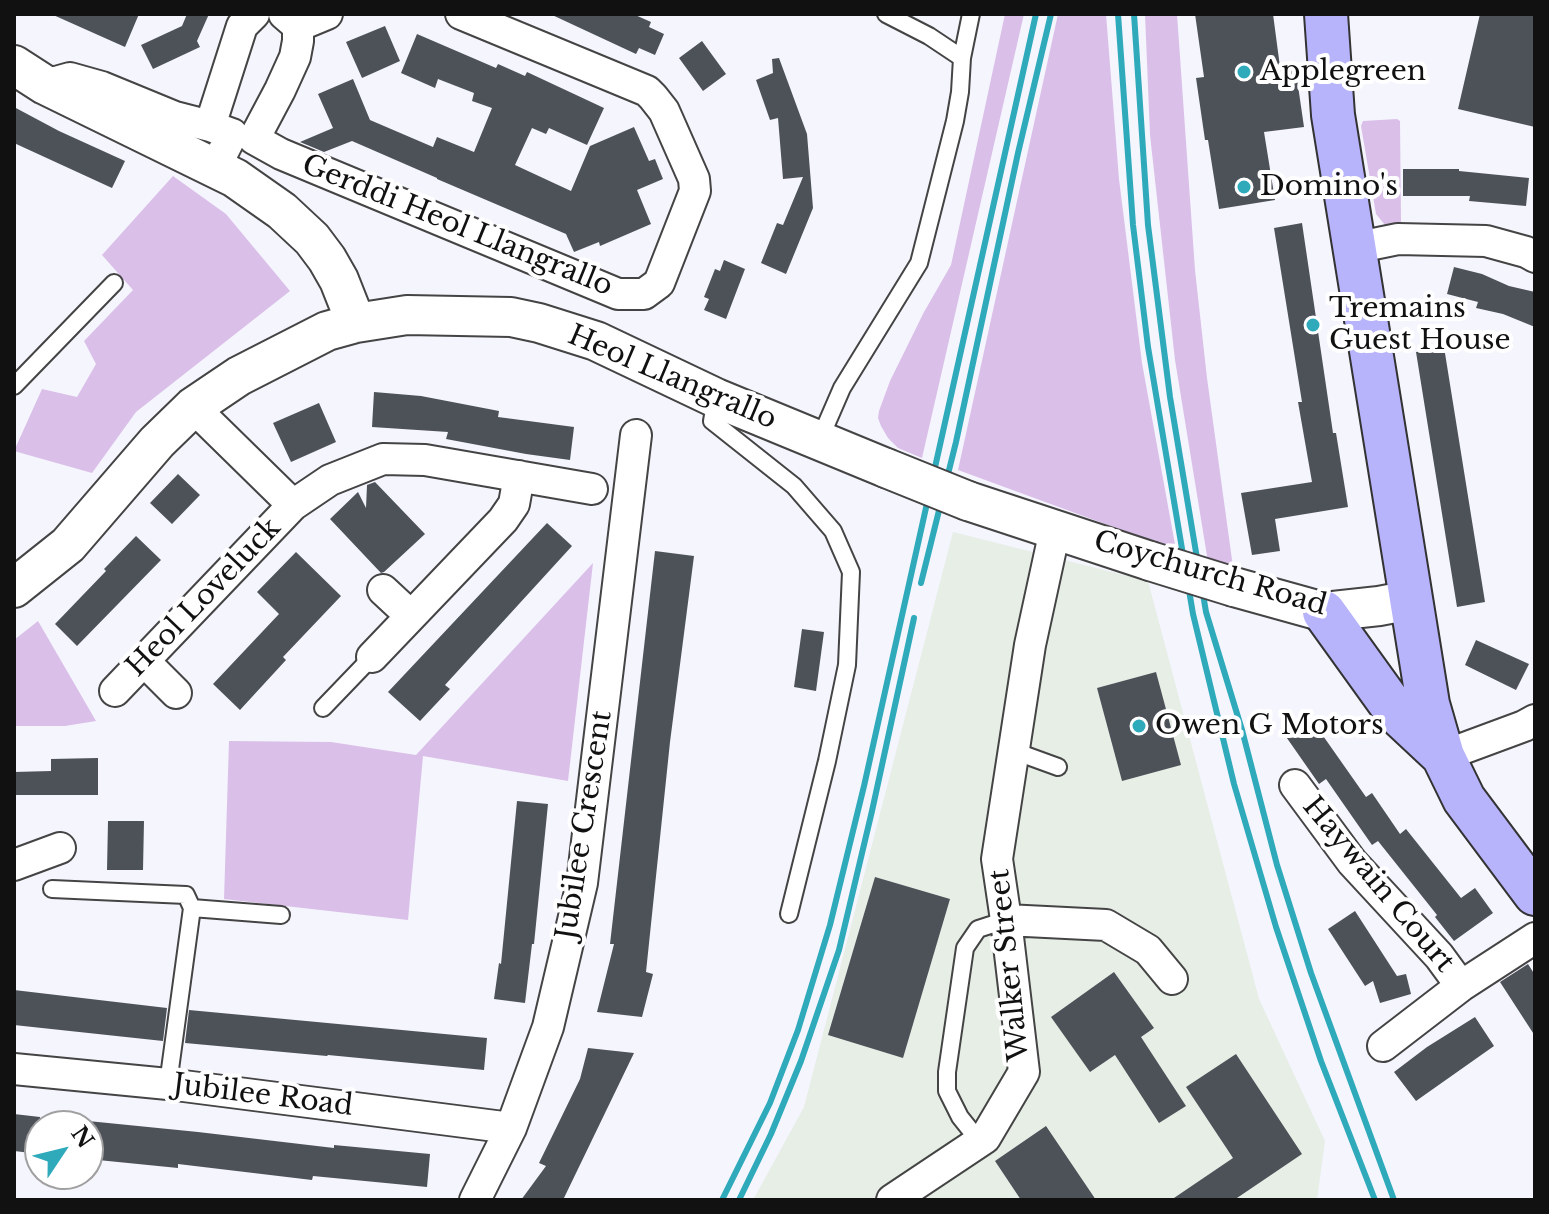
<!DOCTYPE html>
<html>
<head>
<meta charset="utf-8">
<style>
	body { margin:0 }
	#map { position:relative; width:1549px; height:1214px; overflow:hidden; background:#f5f5fe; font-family:"Libre Baskerville",serif }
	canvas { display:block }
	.frame { position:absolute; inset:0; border:16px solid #111; pointer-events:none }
	.north { position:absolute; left:24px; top:1110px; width:80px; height:80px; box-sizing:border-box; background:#fff; border:2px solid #a0a0a0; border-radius:50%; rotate:55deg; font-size:22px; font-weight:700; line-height:32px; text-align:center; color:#111 }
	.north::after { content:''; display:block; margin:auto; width:28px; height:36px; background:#2faabb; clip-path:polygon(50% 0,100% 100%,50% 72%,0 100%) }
</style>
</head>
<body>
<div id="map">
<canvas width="1549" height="1214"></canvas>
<div class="frame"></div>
<div class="north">N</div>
</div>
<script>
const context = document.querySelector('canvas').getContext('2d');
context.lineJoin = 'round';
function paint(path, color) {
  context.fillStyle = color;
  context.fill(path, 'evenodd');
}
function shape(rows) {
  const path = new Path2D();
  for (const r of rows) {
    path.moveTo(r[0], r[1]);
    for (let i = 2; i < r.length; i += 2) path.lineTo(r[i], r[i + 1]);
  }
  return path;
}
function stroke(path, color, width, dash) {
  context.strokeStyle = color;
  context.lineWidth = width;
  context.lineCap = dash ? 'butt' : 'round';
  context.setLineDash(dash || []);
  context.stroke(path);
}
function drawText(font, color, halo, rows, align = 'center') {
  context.font = font + ' "Libre Baskerville",serif';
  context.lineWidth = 8;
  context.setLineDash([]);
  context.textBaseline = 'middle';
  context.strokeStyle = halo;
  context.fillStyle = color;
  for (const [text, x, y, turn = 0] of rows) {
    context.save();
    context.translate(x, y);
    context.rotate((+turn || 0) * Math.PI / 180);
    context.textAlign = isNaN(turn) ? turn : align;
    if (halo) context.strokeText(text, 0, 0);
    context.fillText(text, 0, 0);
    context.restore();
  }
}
paint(shape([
	[953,532,1148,581,1259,999,1325,1141,1317,1200,753,1200,804,1107]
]), '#e6eee6');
paint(shape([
	[1005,14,1024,14,922,458,898,448,888,438,881,426,878,418,879,411,890,381,924,312,951,265],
	[1058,14,1106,14,1119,179,1142,363,1176,550,958,470],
	[1145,14,1177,14,1195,270,1207,378,1233,567,1208,562,1175,360,1150,135],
	[1397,119,1400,121,1401,222,1385,225,1376,214,1361,126,1363,121],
	[173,176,226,214,290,291,136,412,92,473,14,451,42,389,77,397,96,364,84,341,133,290,102,255],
	[593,563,568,781,423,756,408,920,224,899,229,741,331,742,416,755],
	[38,621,96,721,65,726,14,726,14,640]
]), '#dabfe8');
paint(shape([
	[51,14,139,14,125,47],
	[187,14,209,14,197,41,200,47,153,69,141,45,182,26],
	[550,14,633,14,651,22,649,27,664,34,655,55,639,48,636,54],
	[1195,14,1273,14,1280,67,1295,65,1304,127,1264,132,1275,200,1219,209,1208,140,1205,140,1196,78,1204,77],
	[1480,14,1535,14,1535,127,1458,109],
	[385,26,400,61,362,78,346,42],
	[417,34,496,68,498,64,525,76,527,72,604,108,587,145,549,128,546,134,532,128,515,165,571,191,590,146,634,127,649,161,655,159,663,179,637,190,651,224,600,246,599,242,574,252,566,234,437,179,437,178,352,141,324,152,300,142,333,128,318,94,353,79,370,120,433,147,437,137,474,152,492,108,472,101,474,93,438,79,435,88,401,73],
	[702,41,726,74,703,91,679,58],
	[779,58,807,134,813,208,786,274,761,263,777,223,783,225,803,177,783,179,778,118,770,120,756,80,773,73,772,59],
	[14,107,59,131,125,161,112,188,14,143],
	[1403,169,1459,169,1459,171,1529,178,1526,206,1469,201,1470,196,1403,196],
	[1302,223,1333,433,1336,433,1348,507,1275,519,1280,551,1252,555,1241,493,1312,482,1298,402,1302,402,1274,228],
	[724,260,745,269,726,319,704,310,709,299,704,297,715,269,720,271],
	[1454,267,1482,274,1509,286,1535,292,1535,327,1503,314,1476,308,1478,302,1447,294],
	[1444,347,1485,602,1457,607,1416,352],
	[374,392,421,396,499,411,498,417,574,427,570,460,526,454,446,439,448,432,372,427],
	[319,403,336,442,291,462,273,423],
	[178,474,200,495,172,524,150,503],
	[375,482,425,534,384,572,381,573,330,519,358,492,366,508,367,485],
	[547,523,572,546,445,685,450,689,420,721,388,692],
	[136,536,161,560,77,646,55,624,106,571,104,569],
	[655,551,694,556,670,742,646,972,653,974,642,1017,597,1012,614,944,610,944],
	[296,552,341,596,283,657,286,660,240,710,213,684,279,614,257,592],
	[802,629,824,632,816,691,794,687],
	[1476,640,1529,664,1516,690,1465,665],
	[1156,672,1181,765,1122,781,1097,688],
	[1307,713,1366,797,1372,793,1400,834,1406,829,1461,898,1475,888,1493,913,1454,941,1435,917,1437,915,1378,841,1372,845,1326,779,1319,784,1282,731],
	[98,758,98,795,14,795,14,772,51,771,51,759],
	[517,801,548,804,534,944,532,944,525,1003,494,999,499,963,501,964],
	[108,821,144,821,143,870,107,870],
	[875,877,950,899,903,1058,828,1035],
	[1355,911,1397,976,1406,974,1411,994,1380,1003,1373,981,1365,986,1328,929],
	[1528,964,1535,975,1535,1036,1500,982],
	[1114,972,1154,1028,1141,1037,1186,1106,1159,1123,1115,1055,1090,1072,1051,1017],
	[14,990,167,1008,163,1041,14,1025],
	[189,1010,487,1038,484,1070,328,1055,327,1056,185,1043],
	[1475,1017,1494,1046,1416,1101,1394,1072,1427,1047],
	[588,1048,634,1053,563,1200,521,1200,546,1166,539,1163,580,1079],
	[1236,1054,1302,1154,1234,1200,1171,1200,1233,1158,1186,1087],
	[14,1114,40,1117,40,1154,14,1151],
	[88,1121,198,1132,334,1148,334,1145,430,1154,427,1187,313,1176,312,1180,178,1164,178,1168,88,1159],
	[1046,1126,1096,1200,1021,1200,995,1161]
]), '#4d5259');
const service = shape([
	[962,58,971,14],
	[14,386,114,283],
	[716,398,712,421,794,486,833,531,851,572,847,665,827,761,789,914],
	[819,441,842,388,919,263,955,121,960,92,962,58,929,36,886,14],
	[323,708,372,657],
	[1014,751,1058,767],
	[52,889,186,895,192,908],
	[168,1084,192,908,281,915],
	[980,1142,960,1117,947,1091,947,1072,965,948,978,929,1006,920]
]);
const minor = shape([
	[284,14,298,26,298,41,295,57,280,90,254,139,281,154,618,294,644,294,659,283,695,191,694,179,664,111,653,97,647,91,461,14],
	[298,26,327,14],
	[45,85,70,78,102,87,175,117,210,126],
	[215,168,232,134,210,126,242,26,254,14],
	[1354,248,1398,239,1486,241,1526,252,1535,257],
	[193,407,293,505,330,480,383,459,425,460,592,489],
	[383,590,411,616],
	[372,657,503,520,514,504,519,476],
	[144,661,176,693],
	[115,691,293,505],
	[1443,756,1524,726,1535,720],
	[1295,785,1352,862,1439,956,1461,986],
	[14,865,60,848],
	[1006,920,1106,925,1148,950,1172,979],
	[1383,1046,1461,986,1535,938],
	[14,1069,168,1084,511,1128],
	[475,1200,511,1128,548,1027,582,883,636,435],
	[892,1200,985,1138,1024,1072,1006,920,997,859,1030,645,1055,530]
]);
const tertiary = shape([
	[14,65,45,85,235,178,282,211,312,239,327,259,339,280,356,323],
	[968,501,1150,561],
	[1234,587,1324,612,1379,606,1411,600],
	[14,588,68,545,157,442,193,407,239,376,327,331,356,323,407,315,511,317,539,323,596,341,716,398,886,468]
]);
const secondary = shape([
	[1326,14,1333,115,1428,704,1443,756,1464,799,1535,894],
	[1324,612,1396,712,1442,755]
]);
stroke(service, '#444', 20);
stroke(minor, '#444', 34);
stroke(tertiary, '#444', 42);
stroke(secondary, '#333', 46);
stroke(service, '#fff', 16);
stroke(minor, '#fff', 30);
stroke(tertiary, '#fff', 38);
stroke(secondary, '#b7b4fb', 42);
stroke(shape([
	[1118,14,1133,225,1148,347,1193,614,1234,784,1276,927,1321,1061,1375,1200],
	[1134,14,1148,225,1170,397,1206,612,1242,730,1277,865,1311,973,1394,1200],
	[921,583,956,442,1018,153,1051,14],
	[722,1200,770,1103,798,1030,830,925,864,786,1036,14],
	[739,1200,771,1134,801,1061,839,950,872,811,914,618]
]), '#2faabb', 6);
const tertiaryBridge = shape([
	[886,468,968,501],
	[1150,561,1234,587]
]);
stroke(tertiaryBridge, '#444', 42, []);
stroke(tertiaryBridge, '#fff', 38);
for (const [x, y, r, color] of [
	[1244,72,8,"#2faabb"],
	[1244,187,8,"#2faabb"],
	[1313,325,8,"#2faabb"],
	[1139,726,8,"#2faabb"]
]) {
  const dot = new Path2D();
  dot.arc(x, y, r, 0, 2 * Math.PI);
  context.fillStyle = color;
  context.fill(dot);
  stroke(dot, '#fff', 3);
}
drawText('28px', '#111', '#fff', [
	["Applegreen",1260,72],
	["Domino's",1260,187],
	["Tremains",1329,309],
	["Guest House",1329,341],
	["Owen G Motors",1155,726]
], 'left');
drawText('28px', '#111', '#fff', [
	["Gerddi Heol Llangrallo",457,226,22],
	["Heol Llangrallo",672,378,23],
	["Coychurch Road",1210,574,16],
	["Heol Loveluck",204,598,-46],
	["Jubilee Crescent",585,825,-81],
	["Haywain Court",1378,885,50],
	["Walker Street",1010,965,-96],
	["Jubilee Road",263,1096,7]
]);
</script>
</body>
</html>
